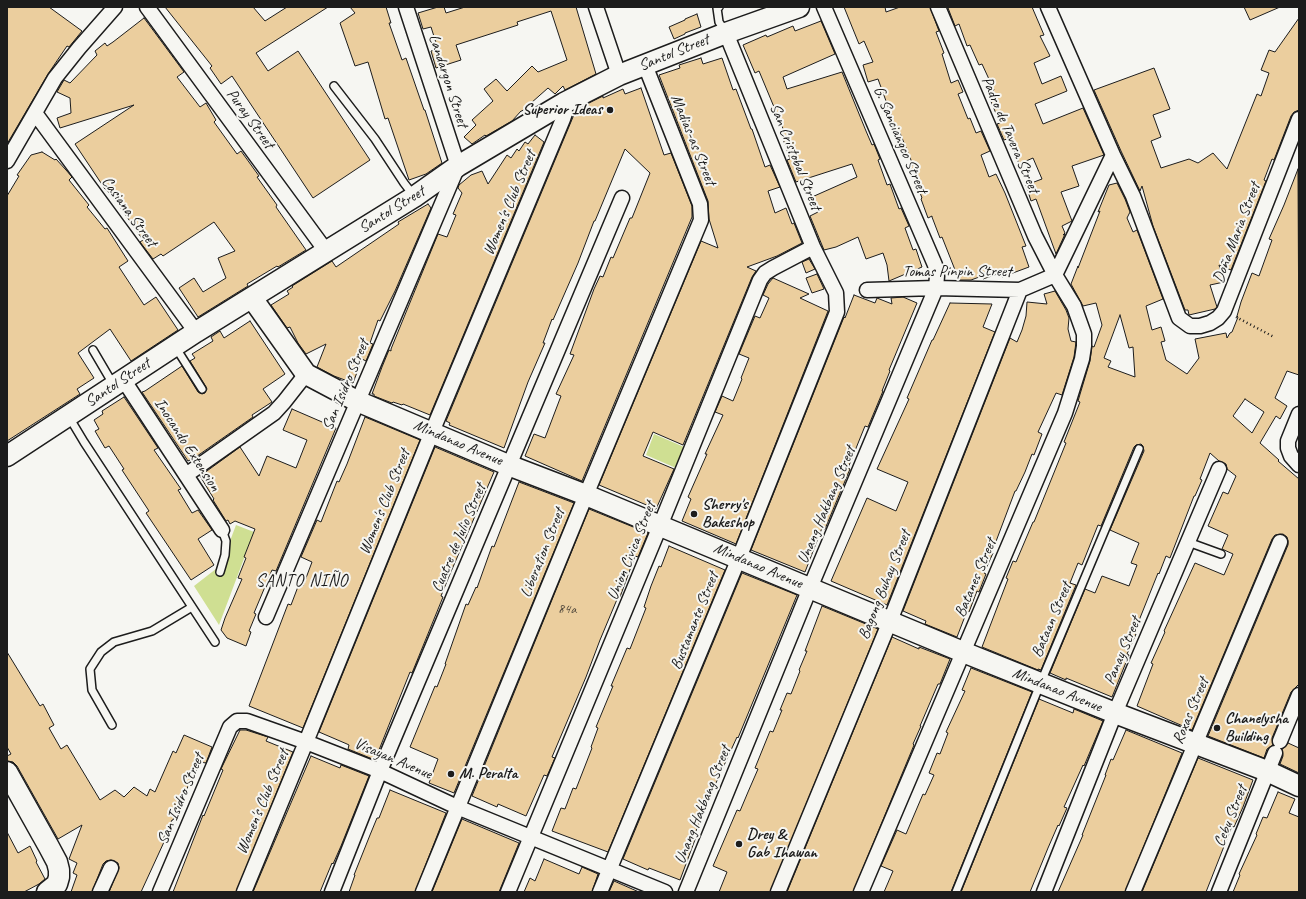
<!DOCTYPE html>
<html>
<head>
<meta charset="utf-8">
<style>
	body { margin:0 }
	#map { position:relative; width:1306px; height:899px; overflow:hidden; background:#f6f6f2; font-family:Caveat,sans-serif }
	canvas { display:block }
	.frame { position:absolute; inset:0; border:8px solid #1c1c1c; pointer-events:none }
</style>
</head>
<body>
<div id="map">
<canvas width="1306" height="899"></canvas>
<div class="frame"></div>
</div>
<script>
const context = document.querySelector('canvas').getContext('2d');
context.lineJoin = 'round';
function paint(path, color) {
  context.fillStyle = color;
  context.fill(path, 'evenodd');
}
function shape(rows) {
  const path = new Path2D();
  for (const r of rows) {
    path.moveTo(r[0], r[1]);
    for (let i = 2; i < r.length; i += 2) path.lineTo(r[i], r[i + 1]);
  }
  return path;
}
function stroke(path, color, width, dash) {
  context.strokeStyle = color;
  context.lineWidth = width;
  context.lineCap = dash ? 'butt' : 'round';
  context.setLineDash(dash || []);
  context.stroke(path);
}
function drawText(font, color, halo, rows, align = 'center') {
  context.font = font + ' Caveat,sans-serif';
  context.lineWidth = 4;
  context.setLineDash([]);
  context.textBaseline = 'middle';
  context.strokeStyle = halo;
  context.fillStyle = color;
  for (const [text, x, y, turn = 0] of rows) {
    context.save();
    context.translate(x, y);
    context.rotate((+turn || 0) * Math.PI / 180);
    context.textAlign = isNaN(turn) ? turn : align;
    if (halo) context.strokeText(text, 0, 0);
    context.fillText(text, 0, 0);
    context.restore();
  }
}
paint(shape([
	[654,434,684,447,676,468,646,455],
	[236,525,254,532,219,625,194,586,221,565]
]), '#cfdf92');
const building = shape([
	[7,7,49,7,82,31,69,47,67,46,48,74,7,144,7,7],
	[165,7,253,7,265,21,287,7,328,7,256,53,268,71,298,51,370,160,313,198,232,76,221,84,210,68,212,66,165,7],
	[350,7,386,7,391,23,389,23,402,60,406,58,424,110,425,110,442,163,426,174,409,180,388,118,385,119,368,62,355,66,340,23,355,13,350,7],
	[438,7,444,7,446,13,465,7,576,7,596,74,565,90,563,86,555,94,548,88,522,111,521,111,512,121,486,136,485,135,472,144,464,137,476,125,472,120,493,101,484,89,496,79,507,91,532,66,538,72,567,60,551,11,517,22,518,25,456,45,461,60,436,68,431,51,438,49,431,27,423,29,418,13,438,7],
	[844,7,885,7,886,12,900,7,930,7,939,31,936,32,944,53,942,54,951,83,958,80,963,92,958,94,968,119,970,118,976,133,981,131,990,151,981,155,989,177,996,174,1005,193,1026,246,1022,247,1029,267,1002,277,1000,273,983,279,982,276,971,280,959,280,942,237,940,238,932,217,932,216,928,218,921,199,922,198,910,166,913,165,900,133,898,134,878,79,868,82,863,65,873,62,864,41,859,44,844,7],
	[950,7,1032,7,1044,35,1040,36,1050,56,1034,63,1042,84,1061,76,1067,91,1035,104,1043,124,1083,108,1104,155,1072,166,1079,186,1061,192,1072,221,1062,226,1065,233,1063,235,1065,234,1056,254,1036,199,1031,201,1026,185,1042,179,1033,158,1019,164,1010,138,1004,140,997,124,1000,123,987,92,994,90,982,64,979,65,970,45,967,46,959,24,955,26,948,8,950,7],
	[1244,7,1280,7,1250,20,1244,7],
	[697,14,701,27,685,33,685,34,674,39,669,27,685,20,685,19,697,14],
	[144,18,184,72,177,77,200,107,206,103,216,120,214,122,237,154,241,151,259,176,257,177,277,205,276,207,306,250,278,267,277,266,247,284,248,286,198,317,179,288,194,278,203,292,226,278,218,258,235,251,214,222,163,256,161,254,153,259,140,242,143,240,118,204,106,189,105,189,75,144,134,105,60,128,57,118,71,113,70,98,57,92,64,80,70,83,97,55,95,51,105,43,107,46,113,42,144,18],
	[1299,18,1299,110,1294,112,1291,116,1274,160,1272,159,1264,180,1266,181,1231,270,1219,265,1224,282,1210,285,1217,307,1215,309,1189,315,1188,310,1185,310,1153,226,1142,186,1140,191,1121,151,1094,90,1154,68,1170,109,1153,115,1161,137,1151,141,1161,168,1189,159,1198,163,1213,153,1227,169,1257,94,1261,96,1269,73,1261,70,1269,50,1275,52,1299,18],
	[821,21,835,54,783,77,787,89,842,72,866,131,872,145,874,144,880,159,878,160,887,185,890,184,899,209,901,208,909,226,905,228,913,250,916,249,922,267,889,281,887,265,883,253,866,259,858,237,836,247,824,250,810,216,818,212,812,197,857,177,852,164,796,182,787,160,790,159,781,133,784,131,759,71,755,73,743,45,766,35,767,37,793,26,795,31,821,21],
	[701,58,703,64,722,58,733,90,736,89,751,129,752,129,765,167,770,165,780,187,768,191,775,213,786,208,792,224,794,223,802,243,777,256,747,267,756,271,752,277,683,445,653,432,643,456,674,469,656,509,599,485,701,241,718,248,709,219,708,201,659,75,680,68,679,65,701,58],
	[641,88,664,155,671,153,692,206,692,217,582,481,525,456,534,434,545,438,561,396,556,394,574,355,570,354,594,289,600,276,603,277,611,257,613,258,630,218,632,218,650,173,625,149,595,221,594,221,578,263,553,320,552,319,543,343,545,343,528,382,504,448,449,425,450,423,446,421,573,117,579,108,603,96,603,98,623,89,625,94,641,88],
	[535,135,544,142,430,415,403,404,402,405,393,402,392,403,374,396,374,394,372,394,382,367,389,350,391,351,391,349,438,234,447,237,456,215,453,214,462,193,458,188,459,185,471,175,482,171,488,184,507,155,511,158,517,149,519,151,525,142,528,144,535,135],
	[42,152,55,160,56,159,66,170,72,177,69,180,89,205,87,207,105,229,107,228,128,261,119,267,144,305,156,297,178,330,131,361,110,329,78,353,94,378,77,389,80,394,7,441,7,196,19,176,17,175,31,155,42,152],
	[1298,169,1299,375,1287,371,1275,398,1287,406,1280,419,1276,416,1260,443,1279,460,1278,461,1299,479,1299,684,1291,692,1272,738,1273,745,1267,749,1264,758,1208,736,1288,545,1288,541,1287,537,1283,534,1275,535,1272,539,1192,730,1137,706,1153,664,1151,663,1165,632,1164,631,1195,563,1224,575,1233,554,1222,549,1228,535,1208,526,1223,492,1228,494,1236,476,1227,469,1226,464,1219,461,1210,453,1200,479,1202,480,1195,496,1194,496,1170,558,1166,556,1159,574,1158,573,1134,633,1136,634,1127,654,1129,655,1112,697,1066,678,1066,680,1050,673,1085,589,1095,593,1102,576,1129,586,1137,565,1131,563,1139,543,1110,530,1144,451,1143,446,1141,444,1136,445,1134,447,1101,526,1098,525,1082,565,1078,563,1070,583,1076,585,1041,670,1038,669,1038,670,982,647,1008,579,1006,578,1013,561,1016,562,1033,522,1034,522,1066,443,1064,442,1080,402,1078,401,1090,361,1092,346,1094,347,1102,325,1096,303,1083,306,1071,284,1078,266,1078,268,1100,211,1098,212,1109,185,1117,183,1125,199,1130,212,1127,218,1133,232,1137,230,1163,299,1146,306,1152,330,1161,327,1165,341,1161,342,1166,360,1187,374,1199,358,1195,339,1226,333,1227,338,1230,333,1232,332,1238,317,1237,316,1241,302,1252,273,1259,276,1272,240,1269,239,1284,205,1298,169],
	[1120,315,1129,348,1133,347,1135,377,1108,367,1111,361,1104,358,1120,315],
	[1245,399,1264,412,1252,433,1233,416,1245,399],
	[428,204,431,208,395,291,380,321,378,320,370,343,373,344,366,361,362,359,353,383,334,376,317,367,326,344,306,354,298,343,290,327,287,328,271,305,289,294,287,291,293,287,292,286,332,261,336,267,399,224,398,222,428,204],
	[809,259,815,269,806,273,802,262,809,259],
	[817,274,824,289,812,293,806,278,817,274],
	[773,278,809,294,800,298,828,311,736,544,682,521,691,499,688,497,707,454,705,454,723,415,715,412,722,396,733,401,742,379,741,378,749,358,739,354,755,316,760,318,769,298,763,295,768,284,773,278],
	[1055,291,1066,310,1069,318,1068,329,1071,341,1076,342,1074,357,1062,395,1056,393,1038,432,1042,434,1034,455,1032,454,1025,472,1016,491,1015,491,992,552,993,553,984,573,986,574,979,592,977,591,969,612,967,611,957,637,925,624,926,621,903,611,1010,338,1017,342,1022,330,1026,316,1027,302,1047,304,1044,294,1055,291],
	[854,295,875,303,877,298,892,304,891,298,903,297,917,303,889,370,890,371,882,391,883,391,868,427,865,426,848,468,850,469,825,529,822,528,805,572,751,550,844,317,845,318,854,295],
	[950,303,992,304,983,327,995,332,887,605,831,581,867,498,896,511,908,482,877,469,909,399,907,398,932,340,933,340,950,303],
	[250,321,285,374,263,389,272,402,252,415,253,417,190,461,190,460,188,461,142,392,145,391,182,366,198,392,202,394,205,393,207,389,206,387,190,361,195,358,192,354,213,341,211,337,220,331,224,338,250,321],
	[124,397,158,448,154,450,181,489,178,490,192,513,198,510,212,530,198,539,214,565,191,580,146,513,149,511,122,470,124,469,109,446,105,448,95,431,99,429,94,420,103,414,102,411,124,397],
	[292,409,336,428,276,571,272,570,254,613,256,614,249,631,251,632,246,646,227,638,221,630,225,618,242,579,238,578,246,558,244,557,255,529,235,521,230,524,228,520,226,521,213,500,214,499,200,476,240,447,259,476,267,456,296,468,307,440,283,430,292,409],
	[365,417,420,440,303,728,249,706,288,604,291,605,299,584,303,586,312,562,301,557,317,520,321,522,337,481,339,482,347,464,365,417],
	[435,447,494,472,450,574,441,596,443,597,412,673,410,672,375,760,348,749,349,745,347,744,319,732,435,447],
	[519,482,574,503,454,793,429,783,438,759,410,747,435,686,437,687,446,664,445,664,466,604,468,605,476,587,477,588,492,546,494,547,519,482],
	[589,509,648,533,638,557,635,556,620,597,618,597,600,640,586,677,552,757,555,758,547,776,544,775,526,816,498,804,497,807,472,796,589,509],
	[669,546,725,570,608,852,552,831,561,808,565,809,573,788,576,789,592,748,591,747,598,728,596,727,613,686,611,686,627,648,630,649,646,608,644,607,651,586,659,566,661,567,669,546],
	[742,573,797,595,738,738,737,737,710,796,694,836,696,837,680,880,649,868,648,870,623,859,742,573],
	[822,606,878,629,770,892,719,892,727,872,713,866,737,810,740,811,748,792,758,769,755,768,770,731,773,732,782,710,780,710,787,693,791,694,800,671,799,670,807,651,805,651,822,606],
	[892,637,919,649,919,647,950,659,940,684,938,684,920,726,921,726,913,744,914,745,853,892,787,892,892,637],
	[7,652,40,706,43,704,54,725,49,728,61,749,67,745,100,800,115,790,124,797,134,787,147,796,150,789,155,792,173,751,176,753,184,735,212,747,206,763,200,762,191,783,190,782,173,820,172,820,162,841,164,842,141,892,109,892,119,868,118,863,111,860,106,861,103,864,92,892,71,892,77,875,73,873,77,863,69,859,82,825,58,839,17,766,13,762,7,761,7,756,11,754,7,747,7,652],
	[971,668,1032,692,951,892,884,892,893,871,881,866,897,830,906,834,923,794,925,795,934,775,929,773,937,753,940,754,948,733,946,732,965,691,962,690,971,668],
	[1039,699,1073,713,1074,709,1103,721,1084,766,1083,765,1074,785,1064,807,1067,808,1059,826,1058,825,1048,848,1030,892,961,892,1039,699],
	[240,730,246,730,268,737,266,741,293,752,236,892,173,892,203,815,204,816,223,770,221,769,240,730],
	[1126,730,1182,753,1125,892,1058,892,1083,835,1082,835,1106,775,1105,775,1111,759,1113,760,1126,730],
	[1288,743,1299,748,1299,773,1280,764,1283,756,1282,749,1285,747,1288,743],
	[311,756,340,768,341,765,369,776,341,846,333,864,332,863,320,892,253,892,311,756],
	[1198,758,1253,780,1243,807,1234,827,1232,826,1206,892,1142,892,1198,758],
	[390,790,446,813,415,892,349,892,355,875,354,875,370,835,377,818,379,818,390,790],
	[1278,792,1295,799,1289,813,1299,817,1299,892,1233,892,1240,875,1239,874,1257,835,1256,834,1263,817,1267,818,1278,792],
	[462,819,519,843,499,892,432,892,462,819],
	[7,832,18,853,30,846,37,861,36,862,45,879,39,884,24,892,7,892,7,832],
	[544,859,579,874,582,867,598,874,592,892,524,892,530,878,535,881,544,859],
	[614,881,639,892,609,892,614,881]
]);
paint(building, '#ebce9e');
stroke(building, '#1c1c1c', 1);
const lane = shape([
	[719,7,717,8,719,22,725,31],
	[334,86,375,139,404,183,414,196],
	[176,348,202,389],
	[93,350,113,384],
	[69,417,84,442,215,642],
	[1188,542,1221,554],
	[220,572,225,555,226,541,222,530],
	[112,725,92,690,90,669,101,652,114,642,152,631,192,607],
	[956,892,1041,682,1139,449]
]);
const street = shape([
	[147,7,326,251],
	[596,7,619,75],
	[1048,7,1113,155,1133,196,1179,318,1190,326,1200,326,1210,323,1218,318,1224,311,1299,119],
	[35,113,196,332],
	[7,161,55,78,79,48,115,7],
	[867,290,936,288,1020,290,1055,275,1113,155],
	[123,379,222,530],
	[1299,414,1288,441,1288,448,1291,456,1299,465],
	[186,475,274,413,284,402,306,374],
	[266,617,458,166,406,7],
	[1280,741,1299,695],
	[100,892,111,868],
	[160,892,230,727,237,721,247,721,306,742,380,771,457,807,665,892],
	[244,892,306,742,432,432,563,119,565,113,564,103],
	[332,892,380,771,622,198],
	[423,892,586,495,701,220,700,204,645,65],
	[508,892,660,526,760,280,765,273,773,268,813,247],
	[600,892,739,558,837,312,836,293,813,247,726,33],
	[686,892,810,588,936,288,937,276,935,265,824,7],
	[778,892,890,621,1020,290],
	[861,892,1065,413,1082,359,1084,346,1084,334,1074,306,1055,275,1035,236,938,7],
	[1044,892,1115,713,1219,469],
	[1133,892,1280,542],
	[1219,892,1275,753]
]);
const secondary = shape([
	[252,298,306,374,357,401,508,465,586,495,963,652,1115,713,1267,771,1299,786],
	[7,456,196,332,414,197,458,166,564,103,619,75,726,33,799,7],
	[7,772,49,847,57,862,59,870,59,877,57,884,47,892]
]);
stroke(lane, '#1c1c1c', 10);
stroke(street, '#1c1c1c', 17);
stroke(secondary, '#1c1c1c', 23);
stroke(shape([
	[1236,317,1274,337]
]), '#1c1c1c', 2.5, [1, 3]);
stroke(lane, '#f6f6f2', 7);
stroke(street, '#f6f6f2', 14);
stroke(secondary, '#f6f6f2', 20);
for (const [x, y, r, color] of [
	[610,110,4,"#1c1c1c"],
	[694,514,4,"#1c1c1c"],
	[1217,728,4,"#1c1c1c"],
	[451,774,4,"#1c1c1c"],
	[739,844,4,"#1c1c1c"]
]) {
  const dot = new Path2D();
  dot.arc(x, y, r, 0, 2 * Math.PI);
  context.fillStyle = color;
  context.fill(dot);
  stroke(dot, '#f6f6f2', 1.5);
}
drawText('14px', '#50483c', null, [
	["84a",567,609]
]);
drawText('16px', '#1c1c1c', '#f6f6f2', [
	["Santol Street",674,53,-22],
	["Landargon Street",448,81,72],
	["Puray Street",250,119,54],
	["Padro de Tavera Street",1010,135,67],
	["Madias-as Street",693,140,68],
	["G. Sanciangco Street",900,140,67],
	["San Cristobal Street",795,157,68],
	["Women's Club Street",510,203,-67],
	["Santol Street",392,210,-32],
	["Casiana Street",129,212,54],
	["Doña Maria Street",1237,233,-69],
	["Tomas Pinpin Street",957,272],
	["Santol Street",118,383,-34],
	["San Isidro Street",346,385,-67],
	["Mindanao Avenue",458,443,23],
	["Inocando Extension",187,445,57],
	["Women's Club Street",385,502,-68],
	["Unang Hakbang Street",827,505,-67],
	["Cuatre de Julio Street",459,538,-67],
	["Union Civica Street",632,551,-68],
	["Liberation Street",543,553,-68],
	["Mindanao Avenue",758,566,23],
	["Batanes Street",976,578,-67],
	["Bagong Buhay Street",885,585,-68],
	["Bataan Street",1052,620,-67],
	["Bustamante Street",695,621,-68],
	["Panay Street",1123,651,-67],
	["Mindanao Avenue",1057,690,22],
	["Roxas Street",1191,711,-67],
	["Visayan Avenue",393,759,23],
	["San Isidro Street",181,799,-67],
	["Women's Club Street",263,802,-67],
	["Unang Hakbang Street",703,805,-68],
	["Cebu Street",1231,816,-68]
]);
drawText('bold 16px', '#1c1c1c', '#f6f6f2', [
	["Superior Ideas",602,110,"right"],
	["Sherry's",702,505],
	["Bakeshop",702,523],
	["Chanelysha",1225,719],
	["Building",1225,737],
	["M. Peralta",459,774],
	["Drey &",747,835],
	["Gab Ihawan",747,853]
], 'left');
context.letterSpacing = '1px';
drawText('17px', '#1c1c1c', '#f6f6f2', [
	["SANTO NIÑO",302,582]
]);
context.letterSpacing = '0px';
</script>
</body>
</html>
